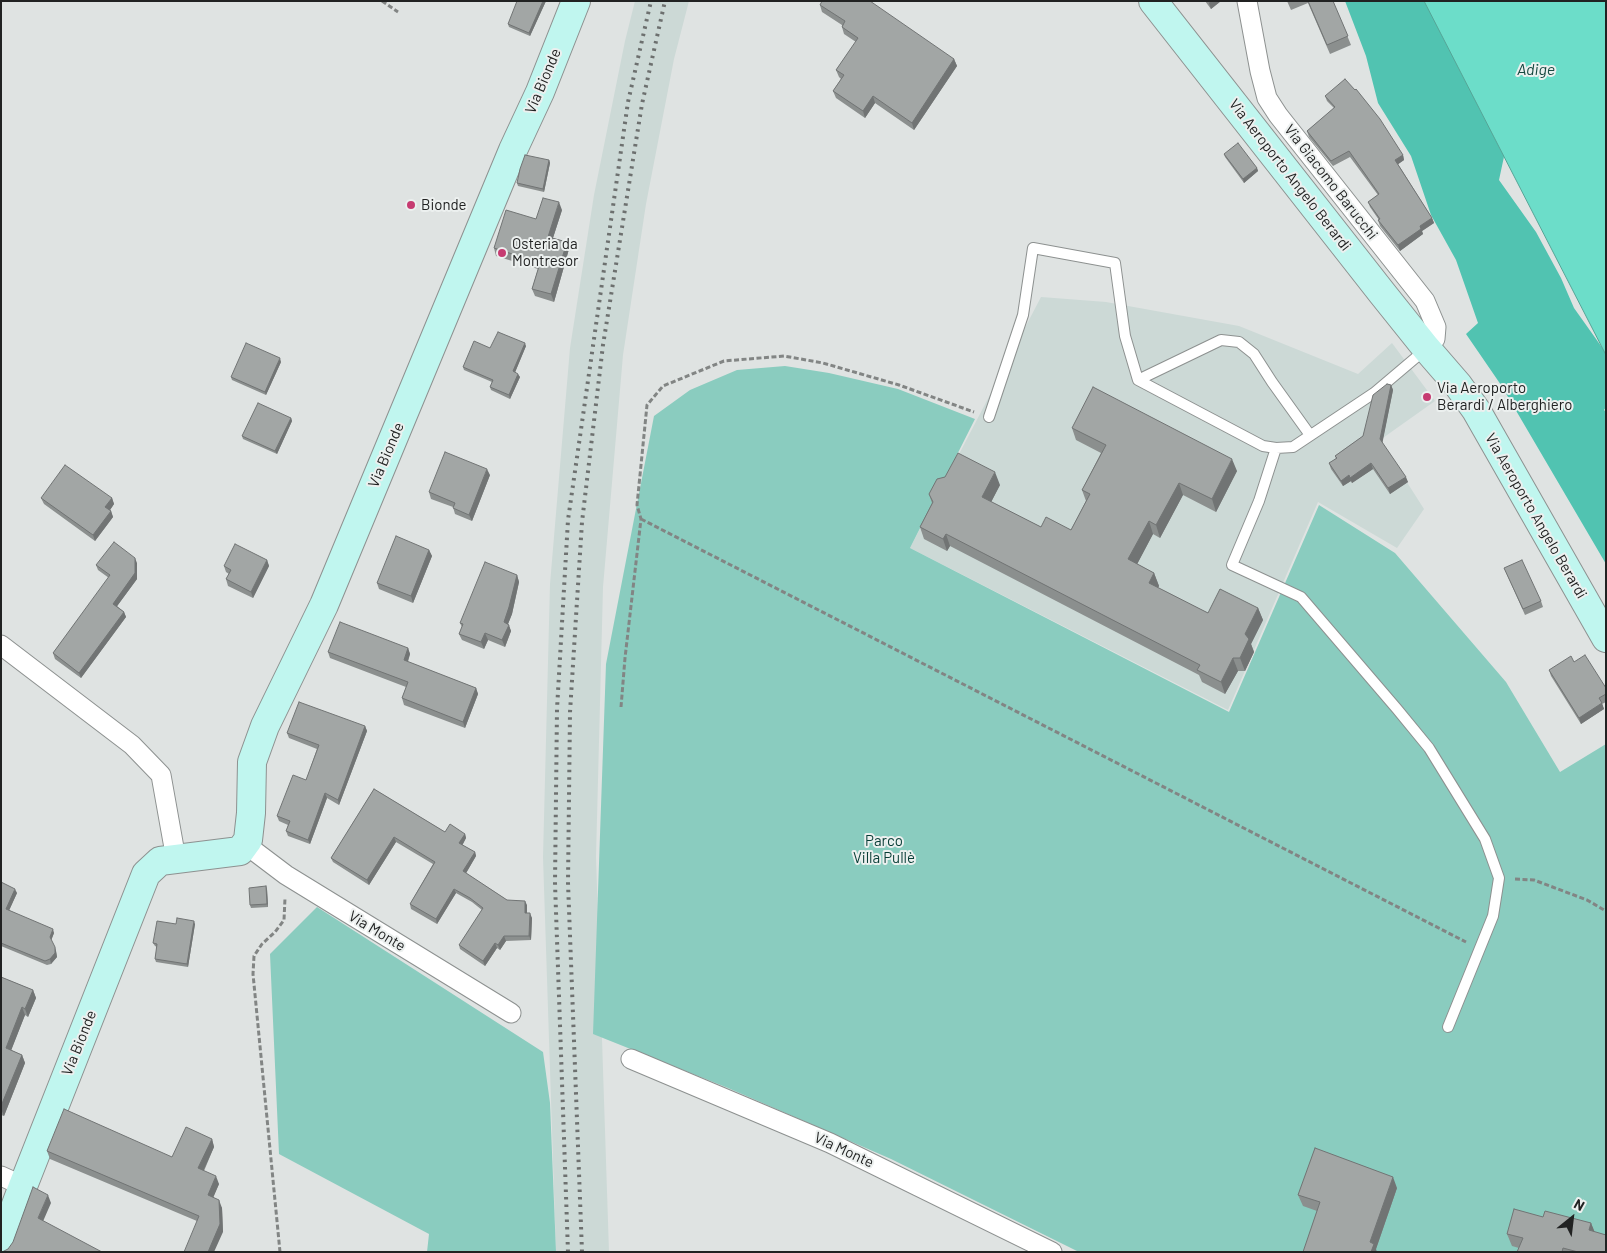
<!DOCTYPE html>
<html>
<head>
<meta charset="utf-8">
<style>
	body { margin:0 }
	#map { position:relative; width:1607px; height:1253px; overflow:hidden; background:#dfe3e2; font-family:Barlow,sans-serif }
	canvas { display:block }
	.frame { position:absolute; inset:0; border:2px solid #212222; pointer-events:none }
	.north { position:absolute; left:1547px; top:1193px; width:50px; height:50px; -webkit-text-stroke:4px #ecf0ef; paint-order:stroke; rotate:29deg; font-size:14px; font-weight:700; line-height:20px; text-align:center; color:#212222 }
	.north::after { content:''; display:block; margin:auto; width:18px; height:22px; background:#212222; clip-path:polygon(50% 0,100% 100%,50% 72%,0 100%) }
</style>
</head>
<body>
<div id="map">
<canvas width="1607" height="1253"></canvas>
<div class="frame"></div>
<div class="north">N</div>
</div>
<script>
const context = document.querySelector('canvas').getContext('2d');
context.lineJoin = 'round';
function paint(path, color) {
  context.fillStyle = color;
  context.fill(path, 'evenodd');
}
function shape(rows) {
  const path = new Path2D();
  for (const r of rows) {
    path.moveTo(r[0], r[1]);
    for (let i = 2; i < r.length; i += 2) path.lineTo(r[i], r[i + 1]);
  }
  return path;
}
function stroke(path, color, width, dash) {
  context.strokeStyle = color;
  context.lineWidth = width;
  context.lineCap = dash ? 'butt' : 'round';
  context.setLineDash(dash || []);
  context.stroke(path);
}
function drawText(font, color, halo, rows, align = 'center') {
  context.font = font + ' Barlow,sans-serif';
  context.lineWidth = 4;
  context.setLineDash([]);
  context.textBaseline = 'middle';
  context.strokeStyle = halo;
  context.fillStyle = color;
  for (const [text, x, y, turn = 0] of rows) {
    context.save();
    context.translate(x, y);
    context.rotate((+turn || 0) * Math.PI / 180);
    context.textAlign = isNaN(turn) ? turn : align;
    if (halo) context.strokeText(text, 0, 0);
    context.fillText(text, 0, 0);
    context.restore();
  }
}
paint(shape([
	[635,1,689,1,674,59,646,204,623,355,603,587,596,857,609,1252,556,1252,543,857,550,584,570,348,594,195,625,41],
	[1041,297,1106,302,1239,326,1358,374,1392,343,1435,401,1380,440,1424,509,1397,548,1318,502,1228,710,910,548]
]), '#ccd9d6');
paint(shape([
	[785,366,829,373,898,389,975,419,910,548,1229,712,1319,505,1395,553,1506,682,1560,772,1606,744,1606,1252,1079,1252,891,1159,728,1088,593,1034,606,664,654,416,690,390,737,370],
	[317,907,543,1052,550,1103,556,1252,427,1252,429,1234,279,1154,270,954]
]), '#8accbf');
paint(shape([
	[1345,1,1459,1,1508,138,1499,180,1536,232,1561,278,1574,308,1606,353,1606,407,1604,410,1606,412,1606,564,1501,385,1466,334,1478,323,1456,260,1431,215,1411,156,1378,103,1366,56]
]), '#51c3b1');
const water = shape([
	[1424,1,1606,1,1606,355,1424,1]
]);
paint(water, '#6cddc9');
stroke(water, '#56a597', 1);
const lane = shape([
	[989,417,1023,315,1033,248,1115,263,1125,336,1138,380],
	[1310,435,1272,382,1254,354,1239,342,1221,340,1138,380,1263,446,1276,448,1293,447,1374,393,1426,349],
	[1276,448,1259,501,1232,565,1301,597,1397,709,1429,748,1485,839,1499,878,1493,916,1448,1027]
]);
const street = shape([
	[1247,1,1260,71,1267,98,1278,115,1425,301,1436,327,1435,339,1426,348],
	[1,645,132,745,161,775,176,859],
	[245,844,286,875,511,1013],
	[631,1059,830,1143,1052,1252],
	[1,1176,23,1186]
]);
const secondary = shape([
	[1153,1,1382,293,1426,348,1458,385,1476,410,1606,638],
	[1,1245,23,1186,146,874,160,861,240,851,248,840,251,813,252,762,265,726,324,605,513,150,540,92,576,1]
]);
stroke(lane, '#8d9190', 12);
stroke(street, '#8d9190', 21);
stroke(secondary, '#8d9190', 30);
stroke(shape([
	[382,1,398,12],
	[641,519,1466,942],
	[621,707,625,658,641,519,637,505,647,405,663,386,724,361,784,356,823,363,899,385,974,412],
	[1515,879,1534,880,1587,900,1606,911],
	[280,1252,253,974,254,956,262,944,275,932,284,920,285,898]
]), '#828584', 3, [5, 2.5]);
stroke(lane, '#fff', 10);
stroke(street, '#fff', 19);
stroke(secondary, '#c0f6ef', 28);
stroke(shape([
	[568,1252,555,883,557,709,568,520,628,102,651,1],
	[582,1252,568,883,570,712,582,522,603,345,642,104,665,1]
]), '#6d706f', 4, [2.5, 5]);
paint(shape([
	[546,1,530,36,509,27,508,24],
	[1205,1,1221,1,1211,9],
	[1287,1,1333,1,1351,45,1330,54,1308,3,1291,10],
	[820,5,954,59,957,66,914,130,875,103,865,118,836,98,833,91,841,79,839,77,836,70,856,42,844,34,842,27,842,25,822,12],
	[1325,96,1403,155,1404,160,1398,164,1432,218,1434,223,1422,231,1423,234,1400,251,1380,226,1378,220,1379,220,1370,207,1368,202,1378,195,1350,157,1333,166,1309,137,1307,131,1334,108,1327,101],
	[1224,154,1257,168,1258,171,1244,183,1225,157],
	[549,160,550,163,544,192,518,186,517,183],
	[562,210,553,238,567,242,569,249,554,302,535,296,532,289,538,269,496,256,494,248,536,219],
	[526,346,515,372,520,377,510,399,491,390,490,387,492,382,464,370,463,367,490,348],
	[281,362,266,395,232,380,231,377],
	[1391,385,1393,390,1382,443,1408,482,1390,494,1373,469,1352,483,1351,481,1343,486,1331,469,1329,463,1336,459,1335,456,1363,436],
	[291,418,292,421,277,454,243,439,242,436],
	[1072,428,1237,471,1216,512,1183,495,1160,538,1153,534,1137,564,1154,573,1159,586,1158,588,1208,613,1258,608,1263,620,1251,644,1254,652,1245,671,1238,671,1225,694,1202,682,1199,675,950,546,947,551,924,539,920,527,932,503,929,494,1000,485,991,502,1041,527,1071,530,1086,501,1082,490,1101,453,1076,440],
	[490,475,472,521,455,514,453,507,431,499,429,492],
	[41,498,112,498,114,504,110,510,111,511,113,517,95,541,44,504],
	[429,550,432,556,413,603,379,589,377,583],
	[267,560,269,566,253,598,228,586,226,579,229,574,226,572,224,566],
	[137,563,137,579,117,606,124,612,126,617,81,678,55,659,53,653,109,578,98,570,96,565],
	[1504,568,1541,601,1543,607,1525,615],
	[517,575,519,582,512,614,508,624,511,631,505,647,488,640,484,649,462,640,459,634,462,627,460,623],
	[408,648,410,654,408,662,476,688,478,694,465,728,404,705,402,698,406,687,330,658,328,652],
	[1574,662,1606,688,1606,702,1602,704,1604,709,1581,724,1551,676,1549,670],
	[365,726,367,731,339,805,327,798,310,844,288,836,286,831,288,825,279,821,277,816,306,780,317,749,289,738,287,733],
	[374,789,445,832,465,834,466,838,462,845,475,852,476,856,466,873,507,900,527,905,527,913,532,918,531,940,506,941,500,950,497,948,485,966,460,949,459,945,482,910,472,902,456,893,437,924,411,909,410,904,433,864,396,842,369,885,333,862,331,858],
	[1,882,17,893,9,910,54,933,51,940,56,951,57,957,51,964,47,965,1,946],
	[266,886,267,889,268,907,251,908,250,905],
	[176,924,195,924,188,967,156,962,155,959,157,947,155,946,153,943],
	[1,977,33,990,36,998,28,1017,25,1015,11,1050,22,1055,25,1063,4,1116,1,1115],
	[212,1139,214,1147,204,1171,219,1184,213,1197,222,1208,223,1232,50,1159,47,1151,172,1157],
	[1397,1188,1376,1249,1317,1211,1303,1206,1298,1195],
	[1543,1217,1591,1223,1594,1232,1606,1252,1517,1252,1519,1248,1512,1246,1507,1234]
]), '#8b8f8e');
paint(shape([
	[543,1,546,1,530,36,529,33],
	[1211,1,1221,1,1211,9,1209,3],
	[954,59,957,66,914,130,912,123],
	[873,96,875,103,865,118,863,111],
	[1403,155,1404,160,1397,165,1395,160],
	[549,160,550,163,544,192,543,189],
	[1257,168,1258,171,1244,183,1243,179],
	[559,202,562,210,551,244,548,237],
	[1432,218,1434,223,1422,231,1423,234,1400,251,1398,245,1420,226],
	[567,242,569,249,554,302,551,294],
	[525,343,526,346,514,375,513,371],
	[280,358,281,362,266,395,265,392],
	[518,374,520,377,510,399,509,395],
	[1391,385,1393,390,1382,445,1380,439],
	[291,418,292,421,277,454,275,451],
	[1232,459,1237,471,1216,512,1212,499],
	[1371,463,1373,469,1352,483,1350,478],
	[487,469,490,475,472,521,469,515],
	[995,472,1000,485,987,510,982,497],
	[1349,475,1351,481,1343,486,1341,481],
	[1406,477,1408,482,1390,494,1388,488],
	[1179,483,1183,495,1160,538,1156,525],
	[112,498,114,504,108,513,105,507],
	[111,511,113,517,95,541,93,535],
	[1149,521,1153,534,1133,572,1128,559],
	[946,534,950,546,947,551,943,539],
	[429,550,432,556,413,603,411,596],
	[135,558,137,563,137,579,115,609,113,604],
	[267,560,269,566,253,598,251,592],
	[1154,573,1159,586,1153,596,1149,583],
	[517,575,519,582,512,614,506,629,504,622],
	[1258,608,1263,620,1251,644,1254,652,1245,671,1240,658,1245,634],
	[124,612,126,617,81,678,79,673],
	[509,625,511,631,505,647,502,640],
	[485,633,488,640,484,649,481,642],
	[408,648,410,654,406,666,404,660],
	[1233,658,1238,671,1225,694,1221,682],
	[476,688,478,694,465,728,463,722],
	[1602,703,1604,709,1581,724,1579,718],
	[365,726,367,731,339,805,338,800],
	[325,793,327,798,310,844,308,840],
	[465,834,466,838,461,848,459,843],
	[394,837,396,842,369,885,367,880],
	[475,852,476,856,465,875,463,871],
	[266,886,267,889,268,907,267,904],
	[15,889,17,893,8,913,6,909],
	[454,889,456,893,437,924,436,919],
	[525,901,527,905,527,918,525,913],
	[530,913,532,918,531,940,529,936],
	[194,921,195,924,188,967,187,964],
	[53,929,54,933,51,941,50,937],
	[504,936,506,941,500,950,498,945],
	[495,943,497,948,485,966,483,961],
	[55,947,56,951,57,957,51,964,50,959],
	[33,990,36,998,28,1017,25,1009],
	[22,1007,25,1015,9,1056,6,1048],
	[22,1055,25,1063,4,1116,1,1109,1,1106],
	[212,1139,214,1147,201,1176,198,1168],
	[216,1176,219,1184,211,1203,208,1195],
	[1393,1177,1397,1188,1376,1249,1377,1252,1371,1252,1370,1242],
	[48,1195,51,1203,41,1226,38,1218],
	[219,1200,222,1208,223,1232,214,1252,208,1252],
	[1591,1223,1596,1235,1589,1230]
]), '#717474');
const building = shape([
	[517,1,543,1,529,33,508,24,517,1],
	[822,1,870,1,954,59,912,123,873,96,863,111,833,91,844,75,836,70,858,38,842,27,845,21,820,5,822,1],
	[1308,1,1333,1,1348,36,1327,45,1308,1],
	[1345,79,1355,90,1356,89,1380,119,1403,155,1395,160,1432,218,1420,226,1421,229,1398,245,1378,220,1380,219,1368,202,1379,194,1349,151,1331,161,1307,131,1335,107,1325,96,1345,79],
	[1238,143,1257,168,1243,179,1224,154,1238,143],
	[525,155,549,160,543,189,517,183,520,169,525,155],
	[543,198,559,202,548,237,567,242,551,294,532,289,540,263,494,248,506,210,536,219,543,198],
	[498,332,525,343,513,371,518,374,509,395,490,387,493,380,463,367,474,341,490,348,498,332],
	[246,343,280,358,265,392,231,377,246,343],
	[1387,384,1391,385,1380,439,1406,477,1388,488,1371,463,1350,478,1349,475,1341,481,1329,463,1337,458,1335,456,1363,436,1373,395,1387,384],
	[1093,387,1232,459,1212,499,1179,483,1156,525,1149,521,1128,559,1154,573,1149,583,1208,613,1220,589,1258,608,1245,634,1249,639,1240,658,1233,658,1221,682,1197,670,1200,665,946,534,943,539,920,527,933,502,929,494,937,479,945,477,958,453,995,472,982,497,1041,527,1046,517,1071,530,1090,494,1082,490,1106,445,1072,428,1093,387],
	[258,403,291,418,275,451,242,436,258,403],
	[445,452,487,469,469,515,453,508,455,503,429,492,445,452],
	[65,465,112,498,105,507,111,511,93,535,41,498,65,465],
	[396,536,429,550,411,596,377,583,396,536],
	[114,542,135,558,135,573,113,604,124,612,79,673,53,653,110,575,96,565,114,542],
	[235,544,267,560,251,592,226,579,231,570,224,566,235,544],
	[1522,560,1541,601,1523,609,1504,568,1522,560],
	[485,562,517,575,509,607,504,622,509,625,502,640,485,633,481,642,459,634,463,624,460,623,485,562],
	[340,622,408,648,404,660,476,688,463,722,402,698,408,682,328,652,340,622],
	[1585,655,1606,688,1606,694,1599,698,1602,703,1579,718,1549,670,1571,656,1574,662,1585,655],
	[299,702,365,726,338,800,325,793,308,840,286,831,290,821,277,816,293,775,306,780,319,745,287,733,299,702],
	[374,789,445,832,450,824,465,834,459,843,475,852,463,871,507,900,525,901,525,913,530,913,529,936,504,936,498,945,495,943,483,961,459,945,483,908,470,898,454,889,436,919,410,904,435,862,394,837,367,880,331,858,374,789],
	[1,882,15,889,6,909,53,929,50,937,55,947,55,953,50,959,45,961,1,943,1,882],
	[266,886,267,904,250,905,249,888,266,886],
	[177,918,194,921,187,964,155,959,157,944,153,943,157,921,176,924,177,918],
	[1,977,33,990,25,1009,22,1007,6,1048,22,1055,1,1106,1,977],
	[64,1109,172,1157,186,1127,212,1139,198,1168,216,1176,208,1195,219,1200,220,1224,208,1252,184,1252,199,1216,47,1151,64,1109],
	[1315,1148,1393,1177,1370,1242,1374,1244,1371,1252,1303,1252,1320,1202,1298,1195,1315,1148],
	[33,1187,48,1195,38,1218,102,1252,2,1252,8,1249,13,1242,33,1187],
	[1514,1209,1543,1217,1545,1211,1591,1223,1589,1230,1606,1235,1606,1252,1578,1252,1563,1248,1562,1252,1517,1252,1523,1238,1507,1234,1514,1209]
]);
paint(building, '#a2a6a5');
stroke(building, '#717474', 1);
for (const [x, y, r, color] of [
	[411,205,5,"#c63b71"],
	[502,253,5,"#c63b71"],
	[1427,397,5,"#c63b71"]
]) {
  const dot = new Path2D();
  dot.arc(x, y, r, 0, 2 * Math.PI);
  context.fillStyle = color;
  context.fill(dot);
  stroke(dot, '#ecf0ef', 2);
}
drawText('15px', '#212222', '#ecf0ef', [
	["Via Bionde",543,81,-67],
	["Via Aeroporto Angelo Berardi",1290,175,52],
	["Via Giacomo Barucchi",1331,182,52],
	["Via Bionde",386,455,-67],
	["Via Aeroporto Angelo Berardi",1536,516,60],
	["Via Monte",377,931,31],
	["Via Bionde",79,1043,-68],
	["Via Monte",844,1150,25]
]);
drawText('15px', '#212222', '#ecf0ef', [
	["Bionde",421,205],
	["Osteria da",512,244],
	["Montresor",512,261],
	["Via Aeroporto",1437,388],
	["Berardi / Alberghiero",1437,405]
], 'left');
drawText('15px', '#073d36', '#ecf0ef', [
	["Parco",884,841],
	["Villa Pullè",884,858]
]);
drawText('italic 16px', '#164840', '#ecf0ef', [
	["Adige",1536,70]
]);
</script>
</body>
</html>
